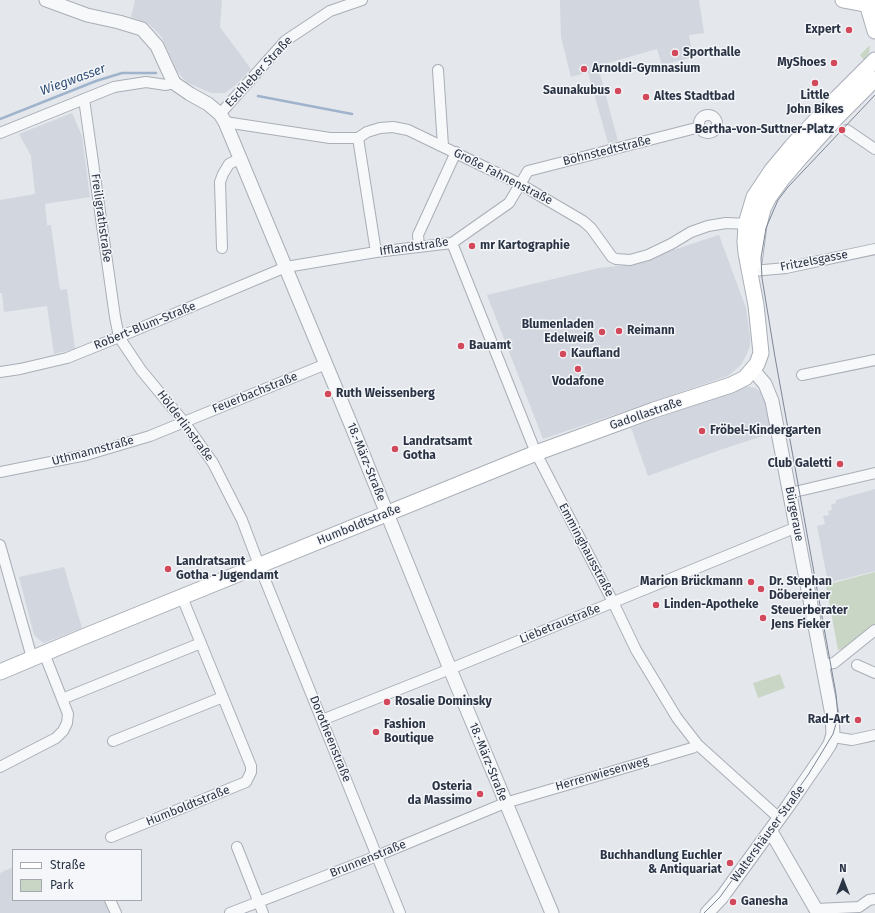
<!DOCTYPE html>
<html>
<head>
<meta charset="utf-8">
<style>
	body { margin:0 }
	#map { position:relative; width:875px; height:913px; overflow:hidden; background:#e4e7ec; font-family:"Fira Sans",sans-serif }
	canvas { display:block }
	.legend { position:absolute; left:12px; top:849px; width:130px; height:52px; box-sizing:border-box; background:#f4f6f9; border:1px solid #a4a8b1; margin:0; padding:5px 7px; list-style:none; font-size:12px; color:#2b3445 }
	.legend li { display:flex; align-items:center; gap:8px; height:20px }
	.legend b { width:20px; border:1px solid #a4a8b1 }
	.north { position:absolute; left:823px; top:861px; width:40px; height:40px; -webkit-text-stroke:3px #f4f6f9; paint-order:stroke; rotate:0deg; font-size:11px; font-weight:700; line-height:16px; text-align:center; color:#2b3445 }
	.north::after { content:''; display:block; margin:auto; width:14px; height:18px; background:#2b3445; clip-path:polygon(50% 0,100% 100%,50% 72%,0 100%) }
</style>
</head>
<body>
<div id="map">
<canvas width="875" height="913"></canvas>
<ul class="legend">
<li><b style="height:5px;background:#fff"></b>Straße</li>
<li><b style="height:11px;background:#c9d6c5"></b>Park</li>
</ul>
<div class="north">N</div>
</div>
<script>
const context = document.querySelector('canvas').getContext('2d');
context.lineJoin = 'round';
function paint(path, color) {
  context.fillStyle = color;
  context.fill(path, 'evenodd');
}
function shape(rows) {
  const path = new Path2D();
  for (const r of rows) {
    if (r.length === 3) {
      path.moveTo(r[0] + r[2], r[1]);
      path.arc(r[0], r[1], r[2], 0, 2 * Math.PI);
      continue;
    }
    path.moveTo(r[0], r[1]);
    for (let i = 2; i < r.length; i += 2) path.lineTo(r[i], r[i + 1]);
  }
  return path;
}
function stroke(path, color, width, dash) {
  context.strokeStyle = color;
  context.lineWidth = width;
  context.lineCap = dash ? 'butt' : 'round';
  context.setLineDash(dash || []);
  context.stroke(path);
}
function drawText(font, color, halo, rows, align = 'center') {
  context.font = font + ' "Fira Sans",sans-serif';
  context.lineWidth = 3;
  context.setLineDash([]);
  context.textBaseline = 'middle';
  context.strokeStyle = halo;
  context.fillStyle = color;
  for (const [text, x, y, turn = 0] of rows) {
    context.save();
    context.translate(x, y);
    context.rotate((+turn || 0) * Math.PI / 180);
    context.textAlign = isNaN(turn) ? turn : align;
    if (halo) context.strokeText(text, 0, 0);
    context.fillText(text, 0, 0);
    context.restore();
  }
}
paint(shape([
	[135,0,222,0,220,27,251,69,236,85,225,93,211,93,186,82,177,71,161,36,149,24,131,17],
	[560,0,699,0,704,33,689,35,693,57,662,65,657,49,598,66,618,141,608,143,588,72,571,77,561,37],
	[72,113,82,136,90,197,45,204,47,225,51,225,60,290,67,289,75,349,54,354,47,306,4,312,2,293,0,293,0,200,35,194,31,156,19,134],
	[719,235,746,308,750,337,750,346,747,354,741,365,728,376,543,439,487,295,599,268,627,265],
	[745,386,756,388,762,393,767,406,772,433,720,450,648,476,631,428],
	[875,489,875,571,828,583,817,526,825,524,823,516,829,515,828,511,832,510,831,505,836,503,836,500],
	[64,567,82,628,44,643,41,641,34,635,19,577],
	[13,867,13,900,105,900,111,913,0,913,0,873]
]), '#d2d6de');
paint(shape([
	[870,45,869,53,864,60,860,55],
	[875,572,875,625,843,649,838,650,826,585],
	[780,674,785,688,758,698,753,683]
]), '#c9d6c5');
stroke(shape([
	[258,96,352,114],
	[0,119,96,81,122,73,156,73]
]), '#9fb4cc', 2.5);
const minor = shape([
	[438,70,443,146],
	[84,99,115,317,119,337,141,370,184,422,213,463,242,520,259,565,400,913],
	[220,114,285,41,330,11,362,0],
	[708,124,9],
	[225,122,330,138,358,138,367,132,380,128,393,127,408,130,520,184,583,221,591,228,612,257,616,259,630,260,648,255,671,244,691,232,708,226,726,223,751,224],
	[847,130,875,149],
	[0,133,114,87,146,82,166,85,174,83],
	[358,138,376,252],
	[452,243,536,453,613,602,636,650,677,718,698,745,779,818],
	[419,247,418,235,456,152],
	[222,248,220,182,223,174,229,164,241,158],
	[753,271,786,268,875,249],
	[0,372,20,369,67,358,119,337,286,267,376,252,452,243,509,203,528,171,700,127],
	[802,375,875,360],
	[0,472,86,455,150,436,326,364],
	[790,493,875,473],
	[0,545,32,658],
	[822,665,834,663,875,630],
	[857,665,875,673],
	[62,699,201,643],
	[322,720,450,669,797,527],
	[833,737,852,740,875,735],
	[113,741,223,697],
	[0,767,56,738,63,731,67,723,68,714,44,653],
	[111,837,246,782,251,772,251,766,182,597],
	[237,847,263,913],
	[110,900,116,913],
	[816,909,859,907,869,900,875,899],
	[230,913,377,856,505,803,692,748,698,745]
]);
const tertiary = shape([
	[46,0,87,15,119,22,142,29,157,46,174,83,190,94,208,104,220,114,225,122,352,427,450,669,552,913],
	[769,832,773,835,818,913],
	[707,913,722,897,788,806,825,752,830,744,833,734,832,715,772,401,765,384,753,370]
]);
const secondary = shape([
	[843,0,875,6],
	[866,0,875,31],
	[754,263,759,225,763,209,769,197,782,179,800,158,837,117,875,79],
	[0,672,83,637,536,453,654,410,731,385,745,378,757,364,761,353,756,305,746,253,745,242,746,224,754,197,772,170,792,146,838,97,875,60]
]);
stroke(minor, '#a9aeb7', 12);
stroke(tertiary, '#a9aeb7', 15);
stroke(secondary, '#a9aeb7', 17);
stroke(minor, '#f7f8fa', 10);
stroke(tertiary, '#f7f8fa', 13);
stroke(secondary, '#fff', 15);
stroke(shape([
	[704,913,720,897,808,775,833,734,838,717,836,694,775,357,762,278,761,258,766,228,778,200,788,187,875,95]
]), '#7d8696', 1);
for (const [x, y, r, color] of [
	[849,30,4,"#d1495b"],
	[675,53,4,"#d1495b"],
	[834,63,4,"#d1495b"],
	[584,69,4,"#d1495b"],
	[815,83,4,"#d1495b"],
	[618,91,4,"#d1495b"],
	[646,97,4,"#d1495b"],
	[842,130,4,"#d1495b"],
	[472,246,4,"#d1495b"],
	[619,331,4,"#d1495b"],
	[602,332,4,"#d1495b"],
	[461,346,4,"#d1495b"],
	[563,354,4,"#d1495b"],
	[578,369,4,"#d1495b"],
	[328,394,4,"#d1495b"],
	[702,431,4,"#d1495b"],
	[395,449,4,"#d1495b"],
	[840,464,4,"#d1495b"],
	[168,569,4,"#d1495b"],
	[751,582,4,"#d1495b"],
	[761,589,4,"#d1495b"],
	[656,605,4,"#d1495b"],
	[763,618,4,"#d1495b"],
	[387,702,4,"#d1495b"],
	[858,720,4,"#d1495b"],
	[376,732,4,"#d1495b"],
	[480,794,4,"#d1495b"],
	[730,863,4,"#d1495b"],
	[733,902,4,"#d1495b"]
]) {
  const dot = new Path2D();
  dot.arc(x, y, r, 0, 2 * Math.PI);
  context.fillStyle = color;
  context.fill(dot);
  stroke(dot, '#f4f6f9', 1.5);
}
drawText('bold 12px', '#2b3445', '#f4f6f9', [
	["Expert",841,30,"right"],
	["Sporthalle",683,53],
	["MyShoes",826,63,"right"],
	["Arnoldi-Gymnasium",592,69],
	["Saunakubus",610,91,"right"],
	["Little",815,96,"center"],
	["John Bikes",815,110,"center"],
	["Altes Stadtbad",654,97],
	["Bertha-von-Suttner-Platz",834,130,"right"],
	["mr Kartographie",480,246],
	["Blumenladen",594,325,"right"],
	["Edelweiß",594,339,"right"],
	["Reimann",627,331],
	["Bauamt",469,346],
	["Kaufland",571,354],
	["Vodafone",578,382,"center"],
	["Ruth Weissenberg",336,394],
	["Fröbel-Kindergarten",710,431],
	["Landratsamt",403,442],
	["Gotha",403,456],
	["Club Galetti",832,464,"right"],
	["Landratsamt",176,562],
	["Gotha - Jugendamt",176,576],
	["Marion Brückmann",743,582,"right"],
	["Dr. Stephan",769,582],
	["Döbereiner",769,596],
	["Linden-Apotheke",664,605],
	["Steuerberater",771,611],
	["Jens Fieker",771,625],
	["Rosalie Dominsky",395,702],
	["Rad-Art",850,720,"right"],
	["Fashion",384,725],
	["Boutique",384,739],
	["Osteria",472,787,"right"],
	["da Massimo",472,801,"right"],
	["Buchhandlung Euchler",722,856,"right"],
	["& Antiquariat",722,870,"right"],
	["Ganesha",741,902]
], 'left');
drawText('12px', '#2b3445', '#f4f6f9', [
	["Eschleber Straße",259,72,-47],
	["Bohnstedtstraße",607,151,-14],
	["Große Fahnenstraße",503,177,27],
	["Freiligrathstraße",101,218,82],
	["Ifflandstraße",414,247,-8],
	["Fritzelsgasse",814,261,-11],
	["Robert-Blum-Straße",145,326,-22],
	["Feuerbachstraße",255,393,-22],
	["Gadollastraße",646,414,-19],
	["Hölderlinstraße",185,426,53],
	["Uthmannstraße",93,451,-15],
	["18.-März-Straße",366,462,68],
	["Bürgeraue",794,514,79],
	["Humboldtstraße",359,525,-22],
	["Emminghausstraße",586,550,62],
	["Liebetraustraße",560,624,-22],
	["Dorotheenstraße",330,739,68],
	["18.-März-Straße",488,762,68],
	["Herrenwiesenweg",602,774,-16],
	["Humboldtstraße",188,806,-22],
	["Waltershäuser Straße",768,834,-54],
	["Brunnenstraße",368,859,-22]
]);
drawText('italic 13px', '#34527a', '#f4f6f9', [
	["Wiegwasser",73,80,-20]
]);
</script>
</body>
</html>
